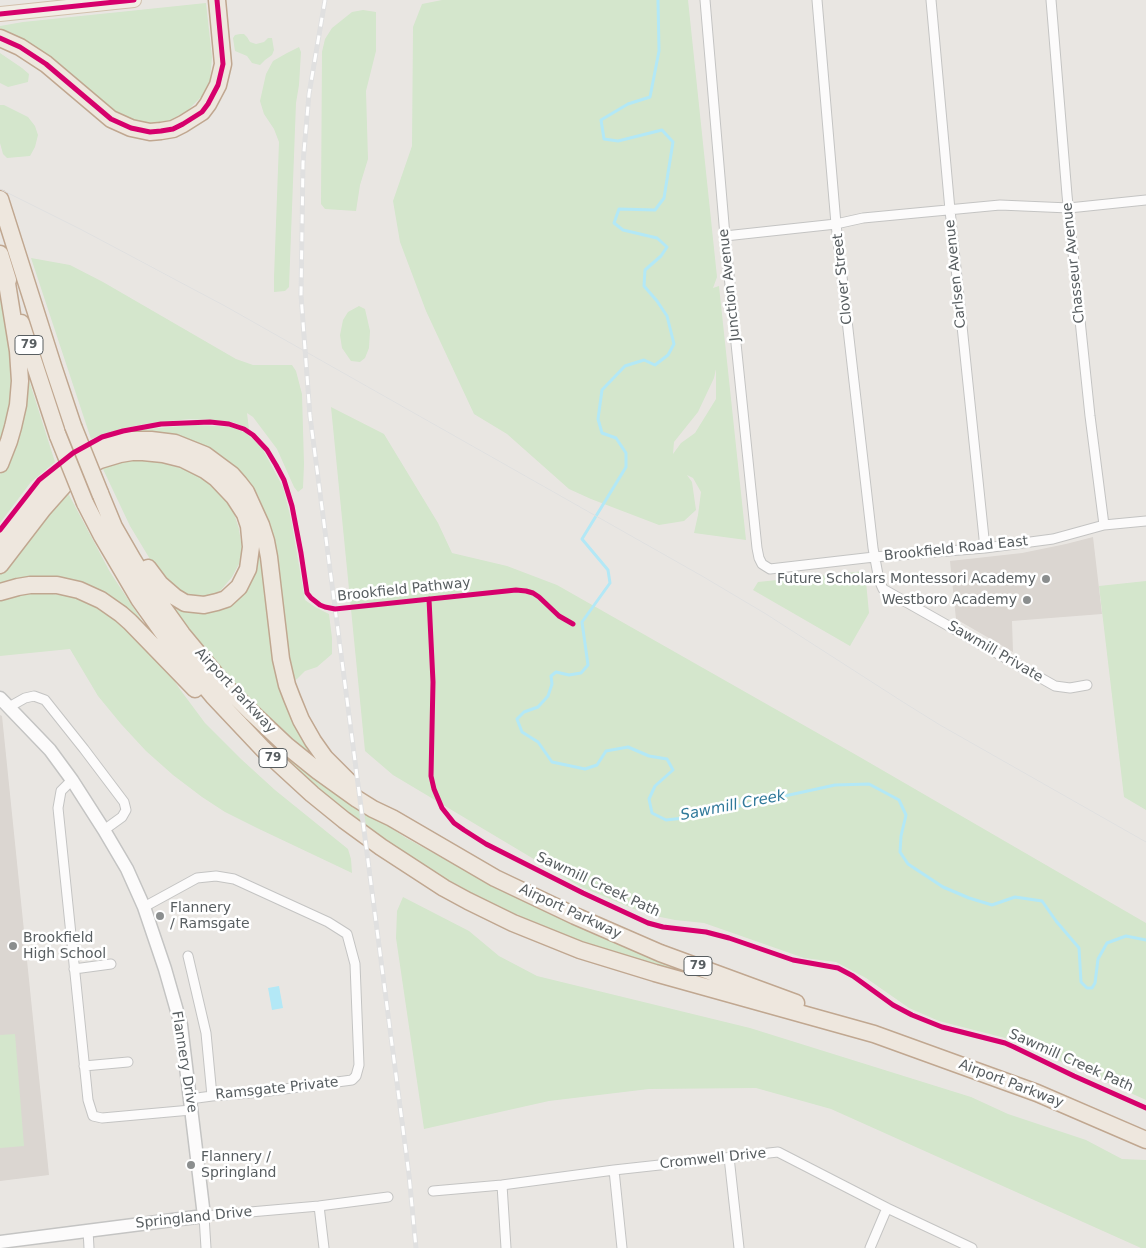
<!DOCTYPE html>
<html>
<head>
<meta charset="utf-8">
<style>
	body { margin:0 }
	canvas { display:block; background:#e9e6e2 }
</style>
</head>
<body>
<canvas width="1146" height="1248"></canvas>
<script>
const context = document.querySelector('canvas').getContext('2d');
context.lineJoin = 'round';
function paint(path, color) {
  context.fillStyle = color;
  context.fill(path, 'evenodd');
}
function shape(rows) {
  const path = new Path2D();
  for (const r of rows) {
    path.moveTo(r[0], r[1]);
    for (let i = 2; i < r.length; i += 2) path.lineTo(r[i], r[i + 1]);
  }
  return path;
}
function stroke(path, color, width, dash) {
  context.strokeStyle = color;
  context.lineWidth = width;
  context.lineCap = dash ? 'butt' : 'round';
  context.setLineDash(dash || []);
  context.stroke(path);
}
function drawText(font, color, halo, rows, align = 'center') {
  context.font = font + ' "DejaVu Sans",sans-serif';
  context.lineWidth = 5;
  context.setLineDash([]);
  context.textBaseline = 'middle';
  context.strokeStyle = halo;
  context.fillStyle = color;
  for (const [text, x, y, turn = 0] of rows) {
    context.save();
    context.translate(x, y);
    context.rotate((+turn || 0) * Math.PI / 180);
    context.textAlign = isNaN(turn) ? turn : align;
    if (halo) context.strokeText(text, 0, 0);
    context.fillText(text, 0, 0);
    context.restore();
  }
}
paint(shape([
	[1093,537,1102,614,1012,621,1013,652,956,619,950,561,1022,553,1066,544],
	[0,715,2,716,49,1175,0,1181]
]), '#dbd6d1');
paint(shape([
	[442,0,688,0,717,277,713,288,719,286,746,540,694,533,698,515,701,492,693,478,687,475,692,482,696,510,684,521,659,525,591,499,569,489,507,434,474,414,426,311,400,242,393,201,412,146,413,27,422,4],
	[716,369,716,399,695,433,681,443,673,454,674,442,698,412,714,378],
	[206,3,212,57,210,80,202,96,187,111,170,120,151,124,130,120,116,113,17,37,0,28,0,26,23,22],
	[363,10,376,12,376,51,366,91,368,159,360,185,356,211,325,209,321,204,322,52,325,39,332,28,352,12],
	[240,34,244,34,247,37,250,42,256,44,264,42,268,38,272,38,274,50,272,55,265,60,260,65,252,63,247,56,235,51,233,38,235,35],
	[299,47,301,52,299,85,296,103,289,287,285,291,274,292,274,277,279,142,274,129,264,114,260,101,266,74,273,61,287,53],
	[0,53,22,68,29,74,28,82,8,87,0,83],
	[0,105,4,105,28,117,35,126,38,135,35,147,30,156,7,158,3,154,0,143],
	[31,258,70,265,103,282,236,359,253,365,292,365,296,371,302,394,304,464,303,488,298,492,294,487,277,449,253,417,247,413,249,429,233,422,213,420,189,419,144,424,121,429,91,439],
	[0,298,5,318,11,349,14,381,10,412,0,442],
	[359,306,365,309,370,331,369,348,365,358,360,362,351,361,342,348,340,335,343,320,348,312],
	[28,377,55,462,31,482,0,523,0,475,8,457],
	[331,407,384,434,438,523,452,553,507,566,557,585,858,756,1146,923,1146,1100,1013,1040,939,1021,909,1008,866,978,836,962,804,958,704,923,675,920,646,914,579,886,393,775,365,751],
	[196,425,231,427,246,433,262,448,283,487,291,519,305,600,315,607,329,614,332,638,332,654,317,667,305,671,297,679,293,681,278,568,271,530,258,495,241,473,221,456,194,441,171,435,120,434,146,429],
	[144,459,163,463,186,470,209,482,223,495,234,513,239,529,242,549,239,564,232,577,221,590,213,595,199,598,189,598,159,574,130,526,102,467,118,462],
	[68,493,110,572,148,630,100,593,0,587,0,573,23,550,58,504],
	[253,514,312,752,310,754,244,694,187,627,170,604,173,602,239,593],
	[865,571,869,613,850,646,753,590,758,582],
	[1146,581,1146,810,1124,797,1099,586],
	[33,592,71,596,82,601,94,606,120,624,137,642,172,677,179,688,205,723,241,759,275,790,348,849,351,859,352,873,257,828,225,812,202,797,173,775,146,751,121,724,98,696,70,649,0,656,0,597],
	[212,680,355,804,406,838,490,884,661,963,681,971,680,975,569,941,448,884,344,813,254,732],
	[403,897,469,931,499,956,537,976,750,1028,971,1097,1008,1114,1086,1140,1122,1159,1146,1160,1146,1248,1141,1248,831,1109,756,1088,649,1089,549,1101,424,1129,396,938,397,911],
	[15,1034,24,1146,0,1148,0,1035]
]), '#d4e6cc');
paint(shape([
	[279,986,283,1008,272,1010,268,988]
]), '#b3e8f6');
stroke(shape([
	[658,0,659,51,650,97,628,104,601,120,604,139,618,141,662,130,673,142,664,198,655,210,619,209,614,223,623,230,657,238,667,247,661,256,645,270,644,286,657,301,667,316,674,344,668,355,655,365,644,360,625,366,602,390,598,419,602,433,616,438,626,453,626,467,582,539,608,570,610,583,582,622,588,665,581,673,569,675,556,672,551,676,552,684,548,696,538,707,524,712,517,719,522,732,538,742,552,762,585,769,597,765,606,751,628,747,649,756,667,759,673,770,655,786,649,799,652,813,666,820,684,818,835,785,869,784,899,800,906,815,901,836,900,852,908,864,943,887,969,898,992,905,1015,897,1042,901,1056,921,1079,948,1081,982,1087,988,1092,988,1095,983,1098,959,1107,943,1126,936,1146,940]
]), '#b3e8f6', 3);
const street = shape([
	[705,0,725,236,757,548,759,558,762,564,770,569,874,557,985,548,1053,539,1104,525,1146,521],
	[817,0,836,224,873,548,879,580,883,589,1055,686,1070,688,1087,685],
	[931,0,950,210,985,548],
	[1051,0,1067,195,1090,416,1104,525],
	[725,236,836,224,863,218,1000,205,1069,208,1146,200],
	[9,707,25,698,34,696,45,700,84,749,124,802,126,810,122,817,104,830],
	[72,780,61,791,58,808,88,1100,93,1116,102,1118,191,1110],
	[144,907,197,878,216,876,234,879,328,922,347,934,355,964,359,1065,356,1076,352,1080,262,1092,212,1096,190,1099],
	[188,956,206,1033,212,1096],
	[74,969,111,964],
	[84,1066,128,1062],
	[729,1157,739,1248],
	[614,1170,622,1248],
	[502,1185,506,1248],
	[433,1191,502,1185,614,1170,778,1152,887,1208,972,1248],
	[319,1206,324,1248],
	[88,1230,89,1248],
	[206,1248,204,1216,319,1206,388,1197],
	[870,1248,887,1208]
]);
const secondary = shape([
	[0,698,50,750,72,780,104,830,127,869,144,907,165,969,181,1025,204,1216,0,1242]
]);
const primary = shape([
	[0,14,134,0]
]);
const highway = shape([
	[0,38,20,47,46,64,111,119,131,128,150,132,161,131,173,129,183,124,202,112,208,104,218,85,223,64,217,0],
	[0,199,53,366,73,426],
	[0,254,8,280],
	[21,323,58,436],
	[0,464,9,441,13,427,18,405,20,381,18,351,5,271],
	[100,493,114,527,133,560,157,599,182,634,226,687,252,713,287,746,318,771,357,799,373,809,392,818,495,878,575,916,660,953,796,1003],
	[85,503,102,536,139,599,179,655,213,696,263,749,312,794,344,820,381,847,444,888,468,901,513,923,580,950,655,973,874,1034,1037,1093,1146,1140],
	[0,545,41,492,61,472,77,459,95,449,117,442,129,440,151,440,175,443,205,455,232,475,239,483,246,492,261,525,266,541,269,557,281,659,287,685,292,698,301,720,313,741,325,758,350,783],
	[0,565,43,509,66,483,87,467,100,460,120,454,132,452,143,452,163,454,183,459,205,470,216,478,234,497,245,514,249,526,251,547,248,569,239,587,226,599,217,602,204,605,185,603,175,597,160,584,148,568],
	[0,592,18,587,30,585,57,585,79,590,101,600,121,614,130,622,195,689]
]);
stroke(street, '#c4c4c3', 11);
stroke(secondary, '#c4c4c3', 15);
stroke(primary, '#d2c1ae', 16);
stroke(highway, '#c0a790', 19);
stroke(street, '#fcfbfb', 9);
stroke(secondary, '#fcfbfb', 12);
stroke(primary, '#f2ede5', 14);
stroke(highway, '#eee7de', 16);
stroke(shape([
	[0,189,82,230,225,306,702,576,766,614,903,702,940,725,1146,842]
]), '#e0e0e0', 1);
const rail = shape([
	[325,0,309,94,303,163,301,295,310,416,409,1175,416,1248]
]);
stroke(rail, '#e0e0e0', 5);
stroke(rail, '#fff', 3, [9]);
const highwayBridge = shape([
	[73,426,100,493],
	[58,436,85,503]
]);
stroke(highwayBridge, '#c0a790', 19, []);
stroke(highwayBridge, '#eee7de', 16);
stroke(shape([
	[0,14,134,0],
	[0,38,20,47,46,64,111,119,131,128,150,132,161,131,173,129,183,124,202,112,208,104,218,85,223,64,217,0],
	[0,530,39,480,73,453,102,437,123,431,161,424,210,422,229,424,244,429,253,435,267,450,276,465,284,480,292,506,301,553,307,593,311,598,320,605,325,607,335,609,516,590,526,591,533,593,539,597,559,616,573,624],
	[429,599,433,682,431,776,434,789,442,808,454,823,464,830,486,844,583,893,648,923,663,927,706,932,729,938,793,960,838,968,853,976,893,1005,912,1015,942,1027,1005,1043,1014,1047,1074,1076,1146,1108]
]), '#d6006c', 5);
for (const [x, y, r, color] of [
	[1046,579,5,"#8b8e8e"],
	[1027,600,5,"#8b8e8e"],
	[160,916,5,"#8b8e8e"],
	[13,946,5,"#8b8e8e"],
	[191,1165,5,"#8b8e8e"]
]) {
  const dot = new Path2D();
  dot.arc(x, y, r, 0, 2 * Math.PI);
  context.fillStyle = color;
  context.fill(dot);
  stroke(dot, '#fff', 2);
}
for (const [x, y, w] of [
	[29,345,28],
	[273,758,28],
	[698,966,28]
]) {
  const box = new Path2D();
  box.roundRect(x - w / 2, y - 9.5, w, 19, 4);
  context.fillStyle = '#fff';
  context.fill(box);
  stroke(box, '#585e61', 1);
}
drawText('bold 12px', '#585e61', null, [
	["79",29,345],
	["79",273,758],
	["79",698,966]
]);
drawText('14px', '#585e61', '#fff', [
	["Chasseur Avenue",1074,263,-96],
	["Carlsen Avenue",956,274,-96],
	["Clover Street",843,279,-96],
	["Junction Avenue",730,285,-96],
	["Brookfield Road East",956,549,-6],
	["Brookfield Pathway",404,590,-6],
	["Sawmill Private",995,652,30],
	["Airport Parkway",235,691,47],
	["Sawmill Creek Path",598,885,25],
	["Airport Parkway",570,912,25],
	["Sawmill Creek Path",1071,1061,24],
	["Flannery Drive",184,1062,81],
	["Airport Parkway",1011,1084,21],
	["Ramsgate Private",277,1089,-6],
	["Cromwell Drive",713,1159,-6],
	["Springland Drive",194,1218,-6]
]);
drawText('14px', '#585e61', '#fff', [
	["Future Scholars Montessori Academy",1036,579,"right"],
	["Westboro Academy",1017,600,"right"],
	["Flannery",170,908],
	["/ Ramsgate",170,924],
	["Brookfield",23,938],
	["High School",23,954],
	["Flannery /",201,1157],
	["Springland",201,1173]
], 'left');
drawText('italic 15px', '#30799a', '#fff', [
	["Sawmill Creek",733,806,-11]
]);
</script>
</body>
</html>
